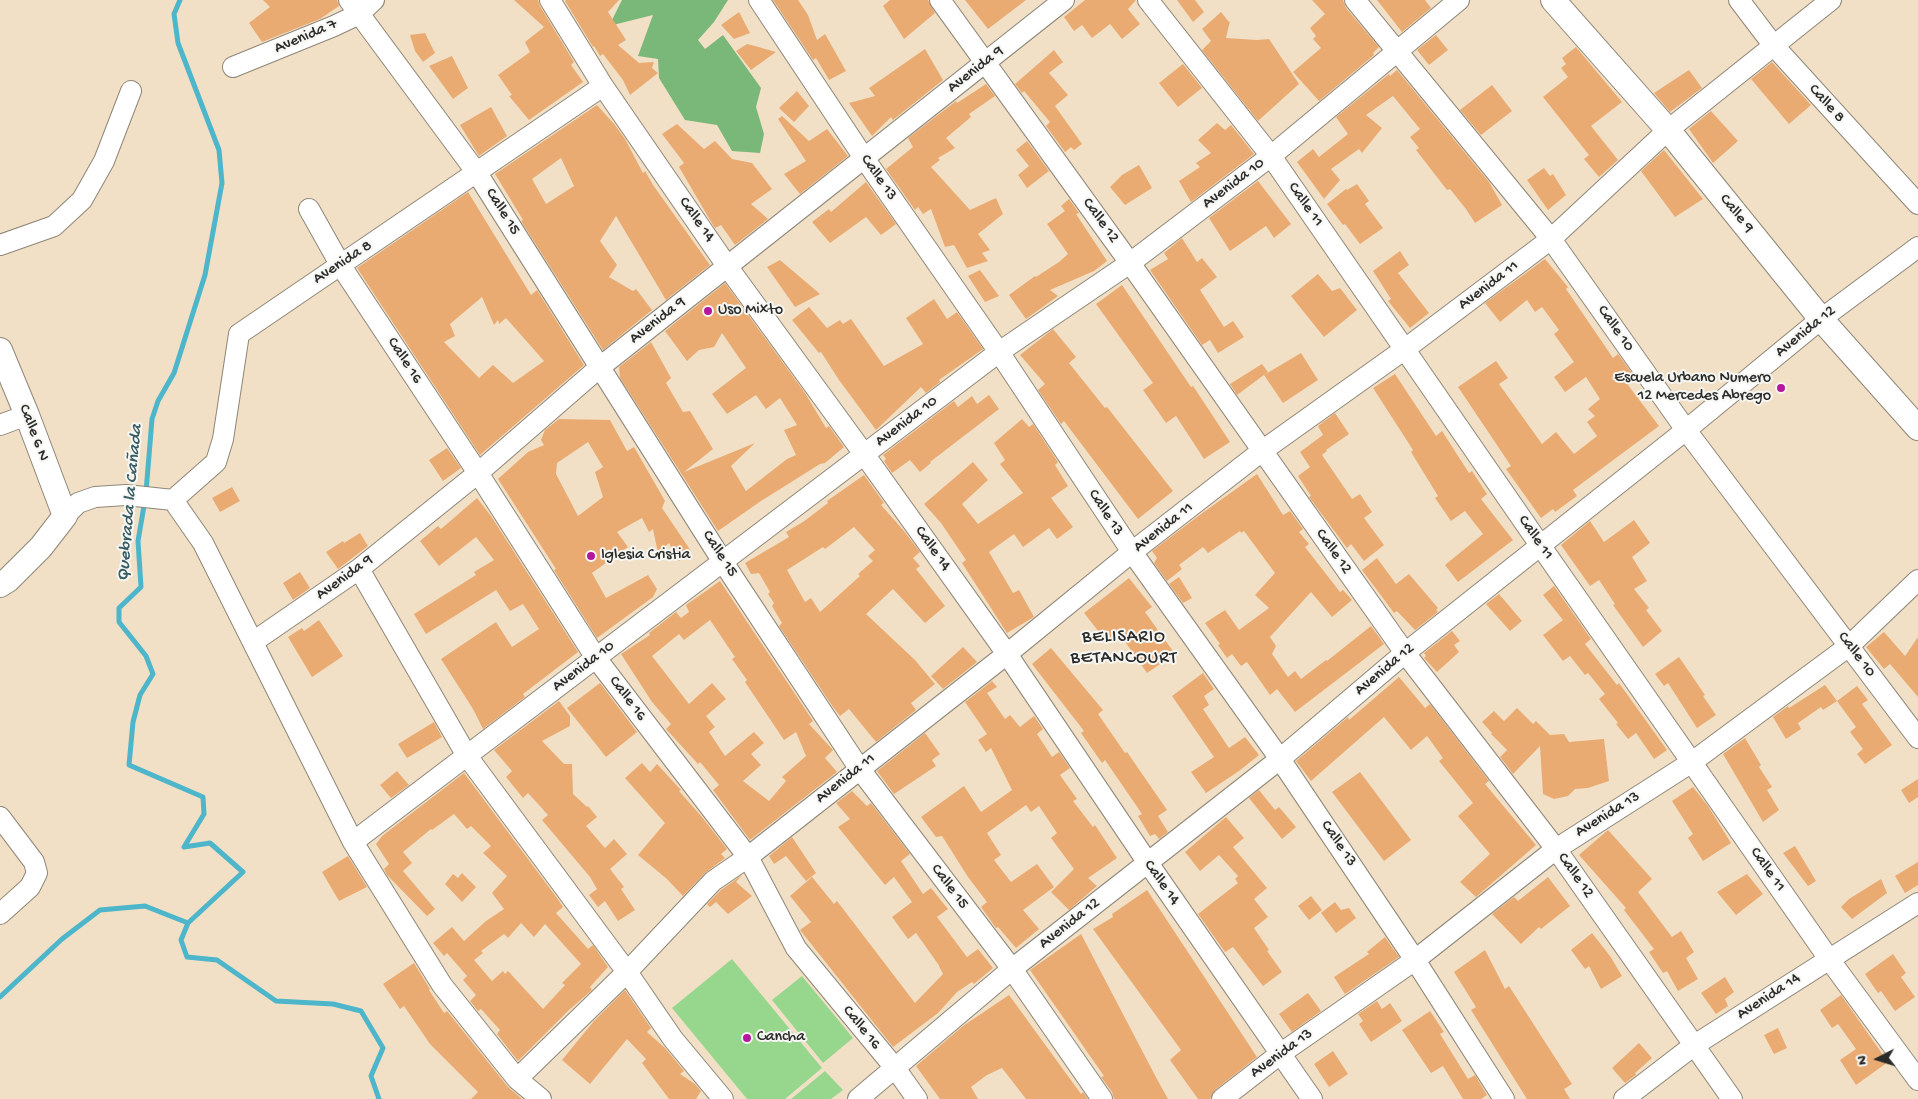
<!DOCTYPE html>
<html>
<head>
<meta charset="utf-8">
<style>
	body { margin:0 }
	#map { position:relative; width:1918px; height:1099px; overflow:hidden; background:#f2e0c6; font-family:"Gochi Hand",sans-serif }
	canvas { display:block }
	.north { position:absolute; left:1853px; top:1034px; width:50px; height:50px; -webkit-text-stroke:4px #f6f6f2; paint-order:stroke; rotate:265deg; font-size:14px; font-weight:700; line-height:20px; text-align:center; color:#2b2b2b }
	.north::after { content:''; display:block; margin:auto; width:18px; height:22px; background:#2b2b2b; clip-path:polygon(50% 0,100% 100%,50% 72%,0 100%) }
</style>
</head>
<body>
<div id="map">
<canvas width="1918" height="1099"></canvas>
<div class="north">N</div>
</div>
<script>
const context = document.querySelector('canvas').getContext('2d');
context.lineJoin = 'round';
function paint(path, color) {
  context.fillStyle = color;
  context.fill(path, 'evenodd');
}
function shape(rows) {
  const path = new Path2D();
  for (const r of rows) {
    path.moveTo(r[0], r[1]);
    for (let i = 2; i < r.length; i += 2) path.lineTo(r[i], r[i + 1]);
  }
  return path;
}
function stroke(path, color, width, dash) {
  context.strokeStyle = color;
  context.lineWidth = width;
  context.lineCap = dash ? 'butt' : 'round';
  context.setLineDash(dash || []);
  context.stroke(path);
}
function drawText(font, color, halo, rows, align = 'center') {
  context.font = font + ' "Gochi Hand",sans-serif';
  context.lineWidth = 4;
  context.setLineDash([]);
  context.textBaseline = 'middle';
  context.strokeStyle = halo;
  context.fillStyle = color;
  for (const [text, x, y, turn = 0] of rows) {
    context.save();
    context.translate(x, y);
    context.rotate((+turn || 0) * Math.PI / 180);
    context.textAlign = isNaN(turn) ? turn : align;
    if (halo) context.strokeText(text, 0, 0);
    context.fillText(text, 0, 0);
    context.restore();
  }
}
paint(shape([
	[732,959,822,1068,785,1099,747,1099,672,1008],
	[802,976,853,1038,823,1063,772,1000],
	[825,1071,843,1090,831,1099,791,1099]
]), '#97d78d');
paint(shape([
	[622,0,728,0,714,22,698,40,705,49,723,35,761,88,756,107,764,134,760,153,732,151,717,125,685,120,659,78,658,59,638,56,653,15,609,26]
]), '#79b878');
stroke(shape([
	[146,492,152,419,158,401,174,373,205,275,222,183,219,150,178,43,174,14,180,0],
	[145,500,138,541,141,587,119,608,119,622,146,656,153,674,140,695,133,722,129,765,203,797,204,814,184,847,210,843,243,872,188,923,181,940,187,957,217,960,276,1001,333,1004,361,1011,383,1048,371,1076,379,1099],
	[0,997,62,939,100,910,145,906,188,923]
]), '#4db6cb', 5);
paint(shape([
	[263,0,337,0,339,6,320,19,262,42,249,23,270,7],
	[514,0,538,0,540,6,574,62,571,65,583,82,529,120,509,96,512,95,498,75,530,52,525,42,544,27],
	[566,0,619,0,608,12,626,40,618,45,639,63,654,62,652,68,658,73,630,95,623,80,603,54,600,56,594,46,593,47,565,1],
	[773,0,798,0,808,15,817,40,825,34,846,71,829,80,816,58,813,60],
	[890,0,928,0,935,13,904,39,883,6],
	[965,0,1026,0,988,29],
	[1085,0,1136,0,1128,9,1140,24,1122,39,1110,24,1092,38,1082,25,1074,31,1064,17],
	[1177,0,1195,0,1204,12,1193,22],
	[1312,0,1343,0,1346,8,1379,47,1373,53,1374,55,1319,101,1293,72,1321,48,1313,39,1316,36,1310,28,1325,14],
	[1377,0,1425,0,1431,8,1402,32],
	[739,12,750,33,734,39,721,25],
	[1221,12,1229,22,1230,21,1226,38,1257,40,1269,39,1299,84,1258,121,1202,50,1211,41,1202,29],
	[425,33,435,53,423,62,415,51,410,35],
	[1436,35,1448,50,1429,65,1417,50],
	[747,44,755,46,776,52,751,70,736,51],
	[1576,47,1622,102,1591,126,1618,160,1599,177,1584,159,1589,155,1543,97,1568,77,1561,68,1566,64,1562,58],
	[925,49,943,80,893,120,891,117,872,136,849,103,875,96,869,88],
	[1054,50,1063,62,1049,73,1068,95,1055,106,1082,144,1074,150,1071,147,1065,152,1046,126,1050,122,1024,91,1022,93,1015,84],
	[452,56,468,88,453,99,429,66],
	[1772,62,1811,105,1789,124,1751,79],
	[1183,64,1202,88,1178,107,1159,83],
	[1397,70,1489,182,1502,205,1475,223,1466,209,1450,189,1447,190,1416,150,1419,148,1410,137,1420,129,1393,96,1366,115,1382,128,1362,153,1359,149,1331,169,1340,180,1324,199,1297,162,1313,149,1319,157,1348,134,1336,117,1389,74,1390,76],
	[1689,70,1702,88,1670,112,1654,93],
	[986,84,995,96,969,114,971,117,946,138,955,148,938,158,940,160,931,167,970,210,996,198,1003,214,978,234,990,250,982,253,988,261,967,268,954,245,945,247,931,209,923,214,918,207,915,210,886,169,913,147,908,138,956,101,957,103],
	[1492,85,1512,111,1481,135,1460,110],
	[797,91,809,106,794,122,779,108],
	[597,105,615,125,625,139,643,173,645,171,653,185,710,265,666,300,616,216,600,241,617,265,609,277,633,291,636,289,652,310,603,350,521,221,523,220,495,174],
	[561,158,574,186,546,204,532,179],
	[491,107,507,136,479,156,460,125],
	[1711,111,1738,141,1713,163,1689,129],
	[782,116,809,141,827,129,848,156,800,194,784,174,806,161,778,119],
	[1217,123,1225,130,1231,125,1254,154,1191,202,1179,181,1200,167,1196,163,1211,153,1198,140],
	[677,124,704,149,715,141,732,159,752,163,772,189,751,204,768,219,735,245,721,225,715,228,710,220,679,167,684,163,662,134],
	[1027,141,1049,171,1027,188,1018,175,1029,166,1016,150],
	[1664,150,1703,199,1675,217,1641,171],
	[1139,165,1152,188,1125,205,1110,187,1122,175],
	[1544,168,1550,176,1553,174,1566,195,1548,210,1527,180],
	[1258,181,1291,224,1274,238,1266,226,1230,251,1209,218],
	[866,182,896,224,881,235,866,217,830,243,812,222,829,209,831,212],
	[1357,184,1369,201,1365,204,1383,228,1360,244,1345,224,1343,225,1327,204,1346,189,1347,190],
	[468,192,531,295,537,290,584,365,480,455,357,268],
	[482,297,494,325,498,320,499,324,506,318,544,361,513,383,493,365,479,378,444,342,455,336,450,324],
	[1069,199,1079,213,1076,214,1107,261,1094,271,1050,290,1058,296,1026,319,1009,295,1035,276,1036,277,1059,262,1068,254,1047,224,1065,211,1061,206],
	[1182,238,1197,262,1202,258,1217,277,1200,290,1224,327,1233,321,1244,337,1218,353,1210,340,1202,345,1150,270,1168,259,1164,253],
	[1400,251,1409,265,1398,273,1429,313,1410,328,1388,301,1391,299,1373,271],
	[1545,259,1568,287,1566,289,1613,358,1618,354,1636,379,1628,385,1659,426,1573,490,1577,496,1555,512,1553,509,1541,518,1506,469,1511,466,1458,387,1496,361,1508,378,1499,384,1542,444,1556,432,1574,454,1597,436,1587,422,1595,416,1588,409,1600,399,1586,377,1565,392,1554,377,1574,362,1554,334,1559,330,1542,307,1535,312,1527,300,1500,322,1485,303],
	[780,260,820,294,795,307,767,267],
	[980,270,999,296,985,302,968,276],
	[1318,274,1332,291,1340,288,1357,310,1324,337,1291,296],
	[725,283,805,393,826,428,829,426,844,447,825,463,820,464,761,501,718,531,620,378,619,367,651,342,671,378,666,383,683,412,690,411,713,449,684,472,755,443,731,466,746,491,787,459,796,455,784,430,797,425,780,398,766,409,756,395,727,414,712,394,746,368,722,333,714,347,699,350,687,361,665,331],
	[1122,285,1191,387,1193,386,1201,398,1230,442,1204,459,1176,416,1166,423,1143,390,1153,383,1096,304],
	[934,299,947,319,957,312,983,349,939,380,940,382,926,393,921,387,876,430,839,380,821,352,819,353,792,320,809,307,827,328,840,320,843,324,851,319,884,366,923,344,906,318],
	[1053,329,1076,357,1069,363,1105,408,1107,407,1173,491,1138,519,1064,421,1061,424,1038,390,1045,384,1020,355],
	[1301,353,1318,380,1283,403,1264,375],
	[1262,364,1268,372,1237,395,1230,384],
	[1395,374,1436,436,1442,431,1469,473,1472,471,1487,494,1481,499,1513,540,1458,582,1445,565,1483,534,1465,511,1451,521,1435,498,1438,496,1411,452,1413,450,1373,388],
	[989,395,999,409,930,462,931,463,920,472,910,460,892,473,884,461,886,459,883,455,954,401,958,407,972,396,977,404],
	[1335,413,1349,434,1326,450,1327,451,1322,455,1352,499,1360,494,1372,512,1364,518,1384,545,1364,561,1351,544,1347,548,1309,497,1311,496,1298,476,1310,467,1300,452,1323,435,1318,426],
	[559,419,610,420,627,451,634,447,665,501,662,508,691,551,679,561,669,543,658,553,653,529,649,532,642,518,617,532,628,547,592,573,606,598,648,575,657,589,653,597,597,638,554,570,556,569,498,479,528,452,544,445,541,440,545,430],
	[588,442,603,467,595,472,603,497,578,516,556,474,557,463],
	[1022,419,1029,427,1033,424,1058,462,1055,465,1068,486,1051,498,1073,527,1057,539,1049,528,1023,547,1014,534,989,552,1013,593,1019,590,1034,617,1007,633,962,563,966,560,941,523,924,504,973,462,988,480,962,504,978,524,1023,493,1000,464,1005,460,994,443],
	[447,448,461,468,443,481,429,460],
	[1257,474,1283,515,1290,511,1303,529,1299,532,1309,544,1305,547,1340,592,1343,590,1352,600,1332,617,1311,592,1270,637,1276,646,1272,654,1288,677,1295,671,1301,679,1326,660,1327,661,1371,626,1384,644,1295,712,1277,689,1270,695,1247,662,1241,666,1232,654,1227,658,1218,645,1220,644,1205,623,1225,610,1239,630,1269,608,1255,595,1275,573,1244,531,1241,533,1240,531,1208,553,1203,547,1179,565,1182,569,1167,581,1154,563,1157,558,1152,551,1201,514],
	[864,475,884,503,881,505,904,531,920,552,913,558,920,566,916,569,945,606,925,623,893,589,866,614,915,660,935,684,911,703,916,710,876,742,849,709,840,716,833,707,779,626,782,623,772,606,774,603,768,594,770,592,759,573,751,574,745,563,789,537,786,532,803,522,828,503,827,501],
	[854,527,875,550,868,556,873,561,858,574,860,576,820,612,811,598,805,602,787,570,823,547,825,549],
	[232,487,240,501,220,512,212,498],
	[477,498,491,516,578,652,523,694,525,697,483,729,473,709,441,659,496,622,512,647,539,629,523,604,510,611,496,590,426,634,414,614,476,575,474,572,494,560,476,537,439,566,420,541,438,526,441,529],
	[1634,520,1650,543,1632,557,1647,581,1634,589,1649,608,1646,610,1662,631,1643,647,1613,605,1615,604,1599,580,1590,586,1561,545,1590,521,1604,542],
	[360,533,368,546,338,569,326,552,343,541,344,543],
	[1377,558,1396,584,1409,574,1438,608,1436,610,1438,612,1415,630,1397,611,1394,613,1362,570],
	[300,572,310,588,293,600,283,583],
	[1179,577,1192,598,1183,603,1169,584],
	[1129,578,1152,607,1145,612,1175,654,1147,673,1119,633,1107,642,1084,613],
	[720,581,813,721,809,724,833,750,825,758,837,772,750,840,713,790,719,785,700,762,698,764,666,729,671,724,652,702,621,654,650,635,649,633,676,612,681,618,689,612,686,605],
	[710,620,735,657,732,659,747,680,745,682,784,740,796,732,806,756,782,777,786,781,769,801,743,781,761,765,751,754,764,743,754,732,725,756,709,732,715,727,706,716,726,699,712,683,689,704,652,656,679,634,684,640],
	[1554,586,1591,639,1585,644,1617,685,1619,683,1667,750,1654,759,1636,733,1628,739,1616,724,1618,723,1599,699,1605,694,1588,673,1585,675,1570,656,1563,661,1543,635,1563,620,1543,595],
	[1499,594,1522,621,1510,631,1486,604],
	[319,620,343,656,312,677,288,637,302,628,304,631],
	[1452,631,1460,641,1454,645,1459,652,1437,672,1424,658,1426,656,1424,653],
	[1884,632,1905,656,1918,637,1918,697,1890,664,1884,669,1866,647],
	[963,647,977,662,943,689,931,676],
	[1051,648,1103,710,1098,714,1125,753,1127,752,1167,810,1158,816,1168,832,1159,839,1155,834,1150,836,1138,816,1142,814,1105,760,1102,763,1081,733,1084,731,1032,664],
	[1679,657,1705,695,1703,696,1716,715,1697,728,1668,683,1664,686,1655,674],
	[1203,673,1214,689,1204,696,1209,705,1203,709,1229,748,1245,737,1259,755,1239,771,1206,793,1191,772,1214,757,1172,696],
	[1399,677,1425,708,1430,704,1489,781,1485,784,1536,845,1476,897,1460,882,1490,854,1458,816,1473,803,1439,761,1443,758,1427,736,1411,750,1384,717,1311,781,1296,761,1348,717,1349,720],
	[992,681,997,687,987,693,1005,719,1010,715,1020,727,1034,716,1043,729,1037,734,1052,757,1059,752,1070,768,1060,775,1077,799,1073,801,1093,827,1095,825,1117,858,1088,878,1097,886,1069,910,1051,892,1074,869,1051,838,1057,833,1039,806,1031,812,1026,805,987,833,1001,855,994,860,1011,882,1037,864,1054,887,1023,910,1039,929,1016,948,998,927,996,928,981,907,987,902,968,877,942,836,936,837,921,817,964,786,981,812,1012,790,991,748,986,752,978,740,987,734,965,702],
	[600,683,637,732,606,757,567,708],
	[1825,685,1837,701,1823,710,1821,707,1798,723,1801,729,1786,739,1773,717,1788,706,1789,708],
	[1857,686,1868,700,1862,704,1892,745,1865,764,1857,754,1863,749,1850,732,1856,727,1837,701],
	[559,701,570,716,570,726,542,741,564,764,572,764,573,794,587,807,588,806,597,817,586,826,605,848,614,839,627,854,610,869,624,887,621,889,635,910,618,921,605,901,598,907,589,895,597,889,590,877,542,820,548,815,528,793,523,798,506,777,512,771,494,750],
	[1517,708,1533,724,1536,721,1550,735,1564,734,1569,742,1604,739,1609,781,1588,788,1575,789,1568,796,1554,799,1543,794,1540,746,1513,774,1500,757,1507,750,1491,734,1492,733,1482,722,1494,711,1504,721],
	[434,722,442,737,407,758,398,744],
	[925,733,940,754,932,760,936,766,894,794,877,771],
	[1745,738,1761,765,1759,767,1772,787,1767,790,1779,810,1763,822,1723,754],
	[642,763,650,772,657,764,681,790,679,791,702,817,727,849,721,854,725,858,705,873,683,896,667,879,638,855,665,823,625,778],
	[397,771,409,785,391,798,380,785],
	[1360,772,1411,840,1384,861,1332,792],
	[464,773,557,898,563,907,556,913,588,949,593,945,608,967,590,987,592,990,569,1010,518,1061,497,1034,500,1030,481,1009,478,1011,470,1001,476,995,463,980,467,976,447,953,444,956,433,943,452,927,464,941,486,921,504,909,492,893,507,876,483,853,491,846,471,826,467,829,454,814,432,830,431,829,403,852,412,863,403,871,435,909,427,916,387,875,384,869,389,864,376,844,382,836],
	[521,923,534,937,545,924,581,964,562,983,565,985,543,1009,508,971,505,974,503,971,492,981,474,960,483,953,481,951,504,934,508,938],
	[1918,779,1918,797,1909,803,1901,790],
	[1693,787,1708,806,1731,843,1703,861,1688,838,1693,834,1672,801],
	[1259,790,1275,810,1279,807,1296,827,1282,839,1249,798],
	[852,791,867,806,871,803,910,854,901,861,923,894,931,888,948,909,937,917,967,957,978,949,993,968,974,984,972,982,957,992,938,1013,893,1047,800,930,811,922,790,896,812,877,834,904,837,901,915,1003,943,974,938,964,916,933,908,939,892,917,912,902,894,877,885,885,838,827,850,819,836,803],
	[1226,817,1244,838,1233,847,1267,888,1254,899,1268,917,1254,928,1269,950,1267,951,1282,972,1263,986,1233,947,1225,952,1198,914,1238,883,1235,879,1238,876,1219,855,1200,871,1185,852],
	[1608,830,1652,879,1638,892,1672,937,1681,931,1694,952,1686,958,1698,979,1678,991,1667,971,1663,973,1649,952,1654,949,1624,910,1626,908,1579,855],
	[792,837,816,873,806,881,786,856,774,864,769,856],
	[1795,846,1816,881,1808,886,1783,853],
	[348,856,367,887,339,901,322,872],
	[1918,862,1918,885,1905,893,1895,876],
	[462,873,476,887,462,902,445,884,453,874,458,878],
	[1747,874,1763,894,1736,915,1717,892],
	[742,875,736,882,752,896,728,914,716,902,710,907,707,904,721,890],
	[1548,877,1570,906,1541,929,1539,927,1521,944,1492,914,1514,897,1518,901],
	[1881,879,1887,893,1852,919,1841,907,1849,899],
	[1147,890,1257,1057,1215,1090,1210,1099,1198,1099,1170,1060,1181,1050,1093,929,1113,917,1112,914],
	[1311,896,1322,910,1309,920,1298,906],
	[1335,902,1341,910,1349,908,1356,918,1336,933,1321,913],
	[1592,933,1610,956,1622,976,1601,989,1589,966,1585,969,1571,950],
	[1081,934,1158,1081,1168,1099,1114,1099,1112,1092,1101,1077,1104,1076,1030,970],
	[1385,937,1399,957,1345,994,1334,977,1369,954,1367,952],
	[1485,950,1505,989,1509,986,1572,1084,1564,1089,1570,1099,1527,1099,1471,1010,1476,1007,1454,972],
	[1893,954,1906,973,1901,977,1915,997,1895,1011,1881,991,1878,993,1865,974],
	[414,963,430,989,429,990,444,1013,447,1011,508,1087,522,1099,471,1099,478,1092,430,1044,404,1006,400,1009,383,984],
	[1725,977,1734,992,1725,999,1728,1006,1716,1014,1701,993],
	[625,990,651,1028,647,1032,665,1048,684,1071,680,1074,695,1084,701,1091,696,1099,669,1099,642,1063,646,1059,627,1039,590,1084,562,1060,594,1021],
	[1308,993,1321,1011,1292,1032,1279,1014],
	[1009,995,1081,1094,1083,1092,1088,1099,1026,1099,1002,1068,987,1075,971,1087,978,1099,940,1099,916,1066,963,1026],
	[1841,995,1888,1062,1856,1085,1840,1060,1856,1049,1838,1024,1832,1028,1820,1010],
	[1377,1001,1382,1009,1390,1003,1402,1021,1371,1042,1359,1024,1363,1021,1358,1014],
	[1430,1011,1444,1032,1440,1034,1468,1079,1475,1075,1487,1095,1481,1099,1463,1099,1443,1066,1431,1073,1402,1030],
	[1778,1028,1787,1048,1774,1054,1764,1035],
	[1639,1043,1652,1058,1635,1073,1636,1075,1625,1083,1612,1068],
	[1333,1051,1348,1074,1329,1087,1314,1064]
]), '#e9ab72');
const minor = shape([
	[349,0,477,173,723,562,859,768,1012,969,1102,1099],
	[550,0,603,86,727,266,864,454,1007,654,1148,863,1312,1099],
	[759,0,864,158,999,352,1132,552,1280,759,1415,960,1504,1099],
	[940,0,1130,263,1405,653,1556,849,1732,1099],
	[1148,0,1271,156,1540,545,1829,959,1918,1080],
	[1355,0,1551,239,1686,430,1918,738],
	[1739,0,1774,46,1918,204],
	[233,67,334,26,359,14,374,0],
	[309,209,341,266,478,473,596,658,748,857,796,948,895,1068,917,1099],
	[0,245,54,226,82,200,104,161,131,91],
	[0,425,27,415],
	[173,500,216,462,223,439,239,334,603,86],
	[65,516,78,503,95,497,126,495,173,500,203,543,353,842,442,985,517,1079,541,1099],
	[359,569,467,756,627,972,673,1039,723,1099],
	[253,642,359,569,478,473,600,367,1064,0],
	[0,817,34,862,37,873,30,887,0,914],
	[353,842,999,352,1130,263,1271,156,1459,0],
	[517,1079,627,972,713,881,748,857,1007,654,1132,552,1262,451,1405,349,1551,239,1668,130,1831,0],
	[858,1099,1012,969,1280,759,1405,653,1686,430,1821,319,1918,247],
	[1222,1099,1280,1054,1415,960,1556,849,1692,762,1849,646,1918,580],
	[1624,1099,1693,1046,1918,903]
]);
const tertiary = shape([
	[1553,0,1668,130,1821,319,1918,428],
	[0,350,27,415,65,516,41,547,8,580,0,585]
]);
stroke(minor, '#8e8678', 22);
stroke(tertiary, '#8e8678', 26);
stroke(minor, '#fff', 20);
stroke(tertiary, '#fff', 24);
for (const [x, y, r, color] of [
	[708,311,5,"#b5179e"],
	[1781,388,5,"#b5179e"],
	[591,556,5,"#b5179e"],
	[747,1038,5,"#b5179e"]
]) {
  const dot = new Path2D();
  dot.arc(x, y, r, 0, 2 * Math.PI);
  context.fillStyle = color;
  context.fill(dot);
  stroke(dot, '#f6f6f2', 2);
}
drawText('16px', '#2b2b2b', '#f6f6f2', [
	["Avenida 7",306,37,-23],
	["Avenida 9",976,70,-38],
	["Calle 8",1826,104,48],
	["Calle 13",878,178,55],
	["Avenida 10",1234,184,-37],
	["Calle 11",1305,205,55],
	["Calle 15",502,212,58],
	["Calle 9",1736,214,51],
	["Calle 14",696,220,55],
	["Calle 12",1100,221,54],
	["Avenida 8",343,263,-33],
	["Avenida 11",1489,286,-37],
	["Avenida 9",658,321,-38],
	["Calle 10",1615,329,55],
	["Avenida 12",1806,332,-39],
	["Calle 16",404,361,57],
	["Avenida 10",907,422,-37],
	["Calle 6 N",33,433,69],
	["Calle 13",1105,513,57],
	["Avenida 11",1164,528,-38],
	["Calle 11",1535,538,55],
	["Calle 14",932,549,55],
	["Calle 12",1333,552,55],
	["Calle 15",719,554,57],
	["Avenida 9",345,578,-36],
	["Calle 10",1856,655,53],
	["Avenida 10",584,667,-37],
	["Avenida 12",1385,670,-40],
	["Calle 16",627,699,53],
	["Avenida 11",846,779,-38],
	["Avenida 13",1608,815,-32],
	["Calle 13",1338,844,56],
	["Calle 11",1767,870,55],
	["Calle 12",1575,876,55],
	["Calle 14",1161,883,55],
	["Calle 15",949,887,53],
	["Avenida 12",1070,924,-38],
	["Avenida 14",1769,997,-33],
	["Calle 16",861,1028,51],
	["Avenida 13",1282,1054,-36]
]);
drawText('16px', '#2b2b2b', '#f6f6f2', [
	["Uso Mixto",718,311],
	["Escuela Urbano Numero",1771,379,"right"],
	["12 Mercedes Abrego",1771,397,"right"],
	["Iglesia Cristia",601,556],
	["Cancha",757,1038]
], 'left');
drawText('italic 18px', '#375c63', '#f6f6f2', [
	["Quebrada la Cañada",131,503,-85]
]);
context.letterSpacing = '1px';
drawText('18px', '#2b2b2b', '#f6f6f2', [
	["BELISARIO",1124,638],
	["BETANCOURT",1124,659]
]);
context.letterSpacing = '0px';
</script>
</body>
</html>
